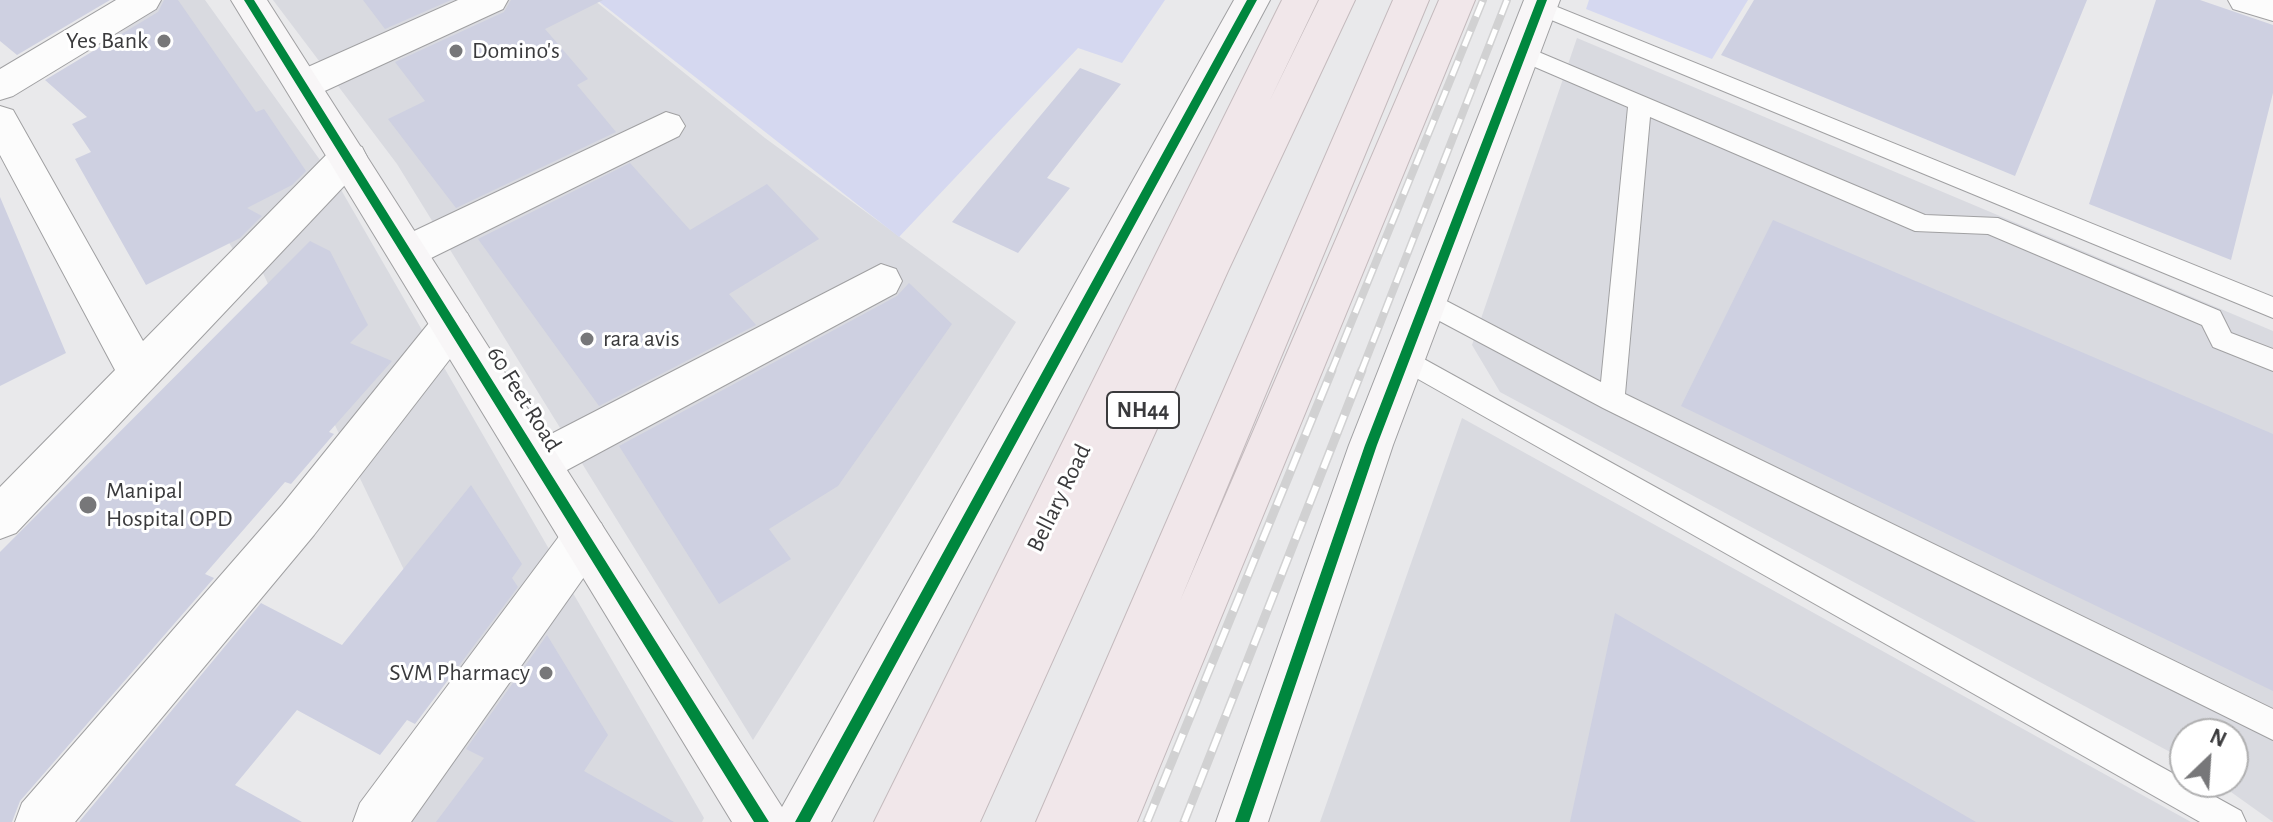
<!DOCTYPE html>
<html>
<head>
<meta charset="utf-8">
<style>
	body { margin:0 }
	#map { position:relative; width:2273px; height:822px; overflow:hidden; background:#e9e9eb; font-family:"Alegreya Sans",sans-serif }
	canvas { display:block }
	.north { position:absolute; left:2169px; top:718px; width:80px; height:80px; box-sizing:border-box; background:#fff; border:2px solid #b0b0b1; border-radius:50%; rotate:25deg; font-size:22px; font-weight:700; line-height:32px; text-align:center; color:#3a3a3c }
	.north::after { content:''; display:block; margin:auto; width:28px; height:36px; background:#777779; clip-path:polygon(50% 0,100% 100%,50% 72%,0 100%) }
</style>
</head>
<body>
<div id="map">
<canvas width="2273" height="822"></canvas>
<div class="north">N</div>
</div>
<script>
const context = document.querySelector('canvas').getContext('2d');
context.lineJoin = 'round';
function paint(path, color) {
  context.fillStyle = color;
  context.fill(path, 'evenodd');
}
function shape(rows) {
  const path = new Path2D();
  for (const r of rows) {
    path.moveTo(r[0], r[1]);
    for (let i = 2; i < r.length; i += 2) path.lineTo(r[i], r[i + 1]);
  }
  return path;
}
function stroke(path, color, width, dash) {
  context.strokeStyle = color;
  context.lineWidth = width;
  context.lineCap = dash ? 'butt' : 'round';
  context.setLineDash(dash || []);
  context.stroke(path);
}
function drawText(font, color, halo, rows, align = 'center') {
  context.font = font + ' "Alegreya Sans",sans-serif';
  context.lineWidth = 6;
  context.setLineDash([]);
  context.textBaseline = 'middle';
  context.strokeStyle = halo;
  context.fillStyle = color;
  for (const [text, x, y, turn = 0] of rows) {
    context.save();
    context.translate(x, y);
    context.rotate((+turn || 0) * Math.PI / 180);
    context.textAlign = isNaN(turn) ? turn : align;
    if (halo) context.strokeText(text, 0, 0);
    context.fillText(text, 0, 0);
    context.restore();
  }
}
paint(shape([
	[163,0,205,0,325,167,237,256,105,35],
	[273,0,594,0,765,138,1016,322,753,740,397,164],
	[1577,38,2273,331,2273,822,2217,782,2233,782,2233,734,2185,734,2185,760,1500,392,1472,345],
	[340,188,426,337,342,440,261,269],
	[442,364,549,549,455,676,355,468],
	[1462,418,2191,822,1320,822],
	[570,588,704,818,702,822,402,822]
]), '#d9dae0');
paint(shape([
	[597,0,1165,0,1122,63,1078,48,899,237],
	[1589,0,1748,0,1712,59,1586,9]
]), '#d5d8f0');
paint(shape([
	[0,0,110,0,17,55,0,41],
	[164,0,178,0,256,112,264,109,306,171,292,185,247,208,262,216,240,238,146,285,75,159,91,152,72,124,87,117,45,80,158,12],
	[363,0,451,0,385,29],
	[511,0,603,0,545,29,588,79,577,85,616,132,456,208,388,119,425,101,395,62,504,12],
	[1754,0,2087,0,2015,176,1721,55],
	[2156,0,2200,0,2273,25,2273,93,2231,260,2089,204],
	[1080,68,1121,84,1047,178,1070,188,1018,253,952,222],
	[630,163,690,230,767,184,819,239,729,294,756,325,599,406,478,239],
	[0,197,66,353,0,386],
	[1773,220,2273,434,2273,691,1681,406],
	[310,241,330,251,368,325,350,343,392,361,329,432,334,434,291,484,285,482,205,574,214,578,20,801,12,822,0,822,0,552],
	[909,283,952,324,838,486,769,529,791,559,719,604,619,446,897,296],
	[471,485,522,564,512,578,518,587,415,724,407,720,380,755,297,710,235,785,302,822,79,822,261,603,342,645],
	[1615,613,1976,822,1570,822],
	[547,635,608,735,584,771,674,822,436,822,484,758,466,749]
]), '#ced0e1');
const lane = shape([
	[1540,0,2273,297,2273,318,1532,12,1528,7,1532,2,1540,0],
	[1522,45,1925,215,1998,218,2220,311,2231,333,2273,349,2273,371,2213,347,2202,325,1988,234,1915,231,1650,117,1625,394,2273,709,2273,740,1603,408,1417,309,1414,302,1417,295,1426,292,1435,295,1601,382,1628,107,1514,58,1511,53,1522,45],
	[1404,348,2241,811,2246,822,2200,822,1395,366,1391,359,1395,352,1404,348]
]);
const street = shape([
	[116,0,161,0,156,9,13,96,0,100,0,69,116,0],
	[458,0,508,0,503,9,316,95,303,98,290,95,284,85,290,75,458,0],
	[2228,0,2273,0,2273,21,2233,9,2228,0],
	[0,106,13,110,143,341,334,147,348,142,362,147,367,157,362,167,16,533,0,539,0,487,115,370,0,155,0,106],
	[666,112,679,116,685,126,679,136,421,263,407,268,393,263,387,252,393,241,666,112],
	[881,264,896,269,902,281,896,293,554,477,538,483,522,477,515,463,522,449,881,264],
	[452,308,467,313,473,325,467,337,314,535,75,822,15,822,22,803,282,505,437,313,452,308],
	[585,517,601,523,608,538,601,553,411,822,353,822,360,803,569,523,585,517]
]);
const secondary = shape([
	[231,0,267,0,782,807,1234,0,1270,0,831,822,732,822,231,0],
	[1524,0,1560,0,1393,445,1268,822,1216,822,1349,445,1524,0]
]);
const highway = shape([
	[1282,0,1318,0,1269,102,1319,0,1355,0,1228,271,980,822,874,822,1282,0],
	[1393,0,1429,0,1180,601,1439,0,1475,0,1137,822,1036,822,1393,0]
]);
stroke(lane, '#a0a0a2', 2);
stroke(street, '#a0a0a2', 2);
stroke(secondary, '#a0a0a2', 2);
stroke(highway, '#c4babd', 2);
paint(lane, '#fcfcfc');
paint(street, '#fcfcfc');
paint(secondary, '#f8f6f7');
paint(highway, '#f1e7ea');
const railFar1 = shape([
	[1331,372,1483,0],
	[1361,372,1507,0]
]);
const rail = shape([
	[1147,822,1332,370],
	[1184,822,1362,370]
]);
stroke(railFar1, '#d1d1d2', 8);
stroke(rail, '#d1d1d2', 9);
stroke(railFar1, '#fff', 5, [16]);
stroke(rail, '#fff', 6, [19]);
paint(shape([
	[244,0,254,0,769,822,754,822,244,0],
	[1247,0,1257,0,810,822,795,822,1247,0],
	[1537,0,1547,0,1377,445,1249,822,1235,822,1365,445,1537,0]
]), '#00873e');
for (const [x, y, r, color] of [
	[164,41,8,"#777779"],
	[456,51,8,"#777779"],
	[587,339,8,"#777779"],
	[88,505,10,"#777779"],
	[546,673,8,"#777779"]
]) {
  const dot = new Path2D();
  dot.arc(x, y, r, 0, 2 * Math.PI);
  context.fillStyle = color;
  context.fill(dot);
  stroke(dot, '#fff', 3);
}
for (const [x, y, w] of [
	[1143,410,72]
]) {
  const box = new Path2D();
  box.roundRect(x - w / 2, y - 18, w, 36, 6);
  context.fillStyle = '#fff';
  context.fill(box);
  stroke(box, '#3a3a3c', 2);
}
drawText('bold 22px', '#3a3a3c', null, [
	["NH44",1143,410]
]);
drawText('24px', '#3a3a3c', '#fff', [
	["Yes Bank",148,41,"right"],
	["Domino's",472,51],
	["rara avis",603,339],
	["Manipal",106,491],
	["Hospital OPD",106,519],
	["SVM Pharmacy",530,673,"right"]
], 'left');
drawText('24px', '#3a3a3c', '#fff', [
	["60 Feet Road",524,399,58],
	["Bellary Road",1059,498,-64]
]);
</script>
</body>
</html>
